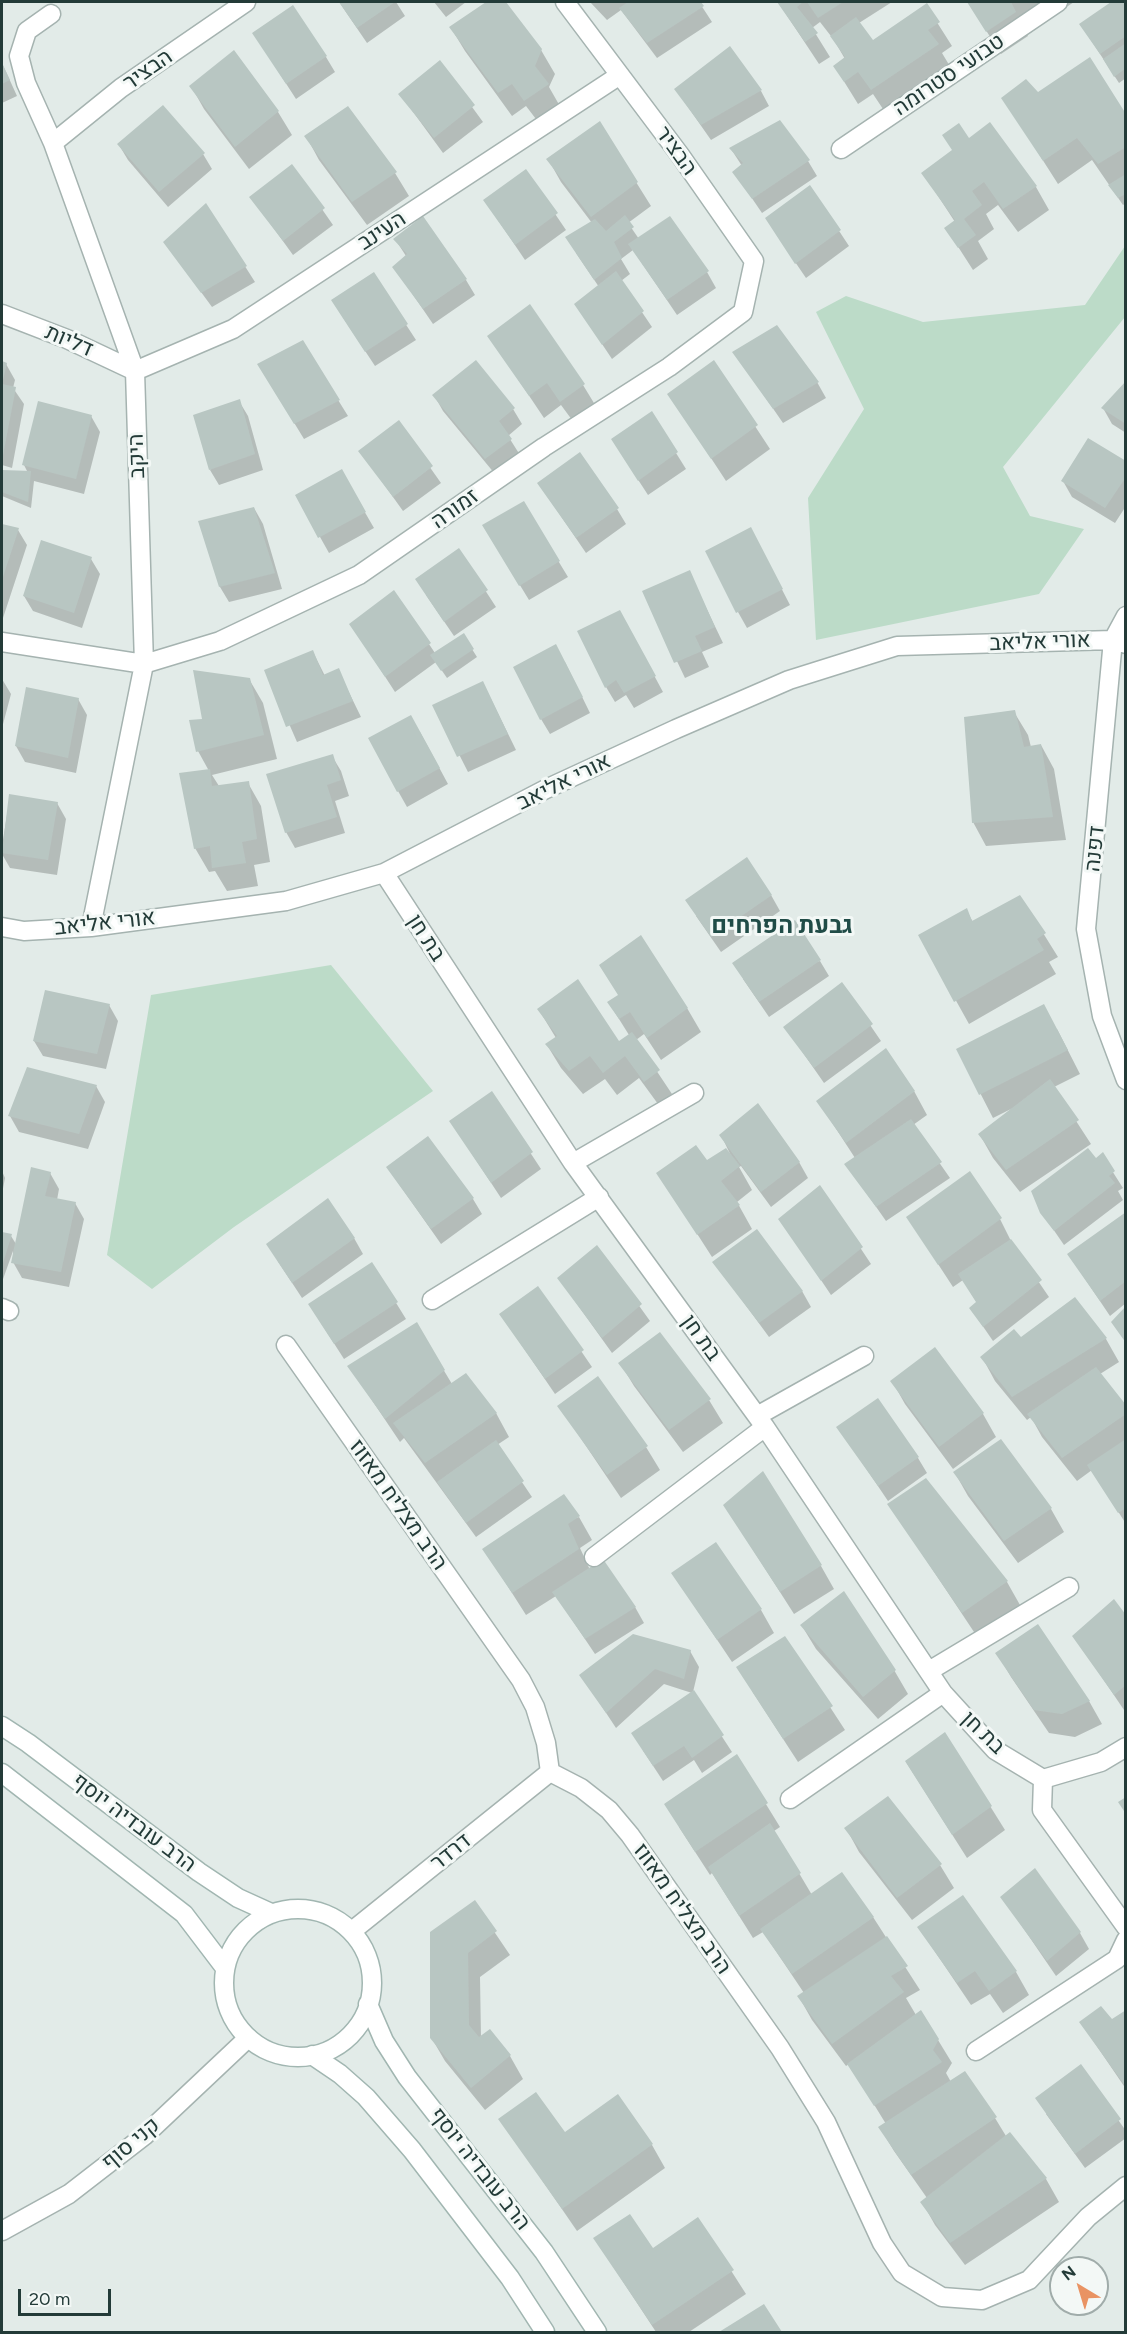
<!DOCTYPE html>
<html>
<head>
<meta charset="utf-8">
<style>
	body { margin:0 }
	#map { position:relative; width:1127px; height:2334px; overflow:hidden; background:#e2ebe8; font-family:Figtree,sans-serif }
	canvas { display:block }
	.frame { position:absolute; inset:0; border:3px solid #233b38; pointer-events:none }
	.north { position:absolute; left:1049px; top:2256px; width:60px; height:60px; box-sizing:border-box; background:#f3f8f6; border:2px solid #a0acaa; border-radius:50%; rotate:322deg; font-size:16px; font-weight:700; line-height:24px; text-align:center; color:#233b38 }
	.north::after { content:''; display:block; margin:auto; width:21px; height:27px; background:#e99363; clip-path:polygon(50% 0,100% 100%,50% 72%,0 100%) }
	.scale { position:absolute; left:18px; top:2289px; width:93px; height:27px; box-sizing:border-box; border:3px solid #233b38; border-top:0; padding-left:8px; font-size:18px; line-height:21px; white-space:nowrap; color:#233b38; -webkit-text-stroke:4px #f3f8f6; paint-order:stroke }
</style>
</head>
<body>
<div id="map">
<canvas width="1127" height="2334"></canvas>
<div class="frame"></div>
<div class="north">N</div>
<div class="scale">20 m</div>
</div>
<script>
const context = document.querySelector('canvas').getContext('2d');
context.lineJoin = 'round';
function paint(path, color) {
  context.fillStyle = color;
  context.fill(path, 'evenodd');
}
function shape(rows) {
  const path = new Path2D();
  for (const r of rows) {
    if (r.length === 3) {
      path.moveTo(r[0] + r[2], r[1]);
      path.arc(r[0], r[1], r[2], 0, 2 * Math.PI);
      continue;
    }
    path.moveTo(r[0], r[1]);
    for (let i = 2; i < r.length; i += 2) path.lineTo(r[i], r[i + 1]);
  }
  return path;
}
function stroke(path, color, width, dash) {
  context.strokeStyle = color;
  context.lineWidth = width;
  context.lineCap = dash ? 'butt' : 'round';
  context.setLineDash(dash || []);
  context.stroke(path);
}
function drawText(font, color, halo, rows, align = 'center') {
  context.font = font + ' Figtree,Heebo,sans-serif';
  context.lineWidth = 6;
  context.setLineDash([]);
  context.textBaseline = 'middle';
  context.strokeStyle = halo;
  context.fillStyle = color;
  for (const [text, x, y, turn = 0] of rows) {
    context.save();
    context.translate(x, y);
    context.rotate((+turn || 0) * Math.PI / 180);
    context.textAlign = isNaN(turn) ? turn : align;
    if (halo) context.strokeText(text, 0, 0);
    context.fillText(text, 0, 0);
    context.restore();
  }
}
paint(shape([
	[1125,246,1125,317,1003,467,1030,516,1084,529,1039,594,816,640,808,498,864,409,816,312,846,296,923,322,1085,305],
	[331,965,433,1091,234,1227,152,1289,107,1255,151,995]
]), '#bcdbc8');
paint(shape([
	[339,2,396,2,405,16,367,43],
	[434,2,466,2,446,17],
	[489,2,504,2,541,50,555,74,549,87,561,108,539,123,526,106,512,116,465,51,451,28],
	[590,2,699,2,712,22,657,58,621,10,607,20],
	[778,2,892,2,859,23,873,43,926,5,952,46,942,53,951,68,885,112,873,94,858,104,835,67,845,59,834,40,820,22,812,28,830,57,819,64],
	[968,2,1074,2,1050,18,1020,18,1028,36,1001,54],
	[1113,2,1126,2,1126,78,1119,83,1081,25],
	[254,34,326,57,335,72,296,99],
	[233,53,278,112,292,135,249,169,204,109,191,86],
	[2,63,17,96,2,103],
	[440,63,483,122,443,153,400,94],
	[676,90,761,91,769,106,711,140],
	[1038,94,1126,117,1126,203,1123,205,1092,160,1058,184,1003,98],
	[599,123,651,206,628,223,639,239,707,272,716,288,677,315,633,250,621,259,630,274,621,281,652,327,612,359,576,305,599,287,576,253,592,223,561,182,548,159],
	[306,136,395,173,409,196,367,225,319,160],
	[968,140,1036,187,1049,210,1018,232,998,205,986,214,994,229,978,241,988,259,973,270,946,228,955,222,923,173],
	[119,145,203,154,212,169,168,207,128,160],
	[731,149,808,161,817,176,762,213,734,172,742,166],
	[292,166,333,225,293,255,251,197],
	[526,171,566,230,525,260,485,201],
	[810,187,849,246,806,278,776,234],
	[206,205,255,282,212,307,165,243],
	[395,239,466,280,475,295,433,324,394,267,406,256],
	[373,274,416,340,375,366,342,316],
	[489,336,583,385,597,408,575,424,561,405,544,418],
	[302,342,348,416,304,439,268,380],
	[734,352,817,382,826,398,783,423],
	[2,362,6,364,15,380,13,388,24,404,12,468,2,465],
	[713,362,770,449,726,481,669,394],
	[1126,383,1126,433,1112,424,1103,408],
	[434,395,513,409,522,424,508,436,520,455,495,474,443,411],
	[239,401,248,416,263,470,219,485,210,470],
	[651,413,686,469,648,495,622,455],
	[91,416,100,432,84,494,34,481,31,508,2,496,2,471,28,473,24,465],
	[398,422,441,483,403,511,360,451],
	[1126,463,1126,506,1115,523,1072,497,1063,481],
	[341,471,374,528,329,553,297,496],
	[539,484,617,509,626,524,586,553],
	[523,503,568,577,529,600,493,541],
	[254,508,263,524,282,589,229,602,220,587,200,522],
	[2,526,18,530,27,545,3,618],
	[759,545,790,605,747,628,738,612],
	[459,550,496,607,454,636,426,595],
	[91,559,100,574,82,628,33,611,24,596],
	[689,572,723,643,702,652,709,667,685,678,644,592],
	[394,592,435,653,463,635,477,657,447,678,436,662,395,692,351,624],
	[628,627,663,692,634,708,626,695,615,702,606,687],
	[313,652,325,676,338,670,361,717,297,742,266,671],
	[565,662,590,713,550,734,541,719],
	[2,679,11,694,2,728],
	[249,679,263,703,277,759,212,775,219,786,248,783,261,806,270,862,254,865,258,886,227,891,215,871,209,872,195,848,209,771,198,751,204,720],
	[78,699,87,715,76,773,25,762,16,746],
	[491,699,516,750,468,772,434,705],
	[1014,712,1028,735,1031,747,1041,745,1054,769,1066,840,986,846,973,822],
	[420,732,448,784,407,807,398,791],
	[332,756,341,771,349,796,335,801,345,833,295,848,286,832],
	[10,796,57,803,66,819,57,875,10,868,2,854,2,846],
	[771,895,780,911,721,952,696,916],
	[1020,896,1058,957,1049,962,1056,974,969,1024,920,936,966,910,973,922],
	[820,961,829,976,769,1017,743,979],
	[842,984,881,1041,824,1083,785,1027],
	[609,1003,687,1008,701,1032,661,1060,644,1034,636,1040,672,1094,658,1104,639,1078,617,1095,605,1079,583,1094,561,1068,547,1045,556,1038,539,1010,619,1043,629,1035],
	[109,1005,118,1021,106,1069,43,1056,34,1041],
	[1057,1029,1080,1074,1054,1087,1091,1144,1020,1192,993,1158,980,1135,1011,1109,993,1118,958,1050],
	[96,1086,105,1102,88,1149,19,1132,10,1116],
	[914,1091,927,1115,913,1125,950,1178,886,1221,846,1164,855,1158,818,1101],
	[491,1093,541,1169,501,1198,451,1122],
	[721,1135,799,1162,808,1178,771,1207,741,1166,739,1167,752,1190,737,1202,752,1229,712,1257,658,1173,732,1158],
	[1102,1155,1123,1188,1118,1191,1123,1200,1064,1245,1042,1213],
	[387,1167,473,1199,482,1214,441,1244],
	[2,1171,5,1178,2,1194],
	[50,1173,59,1189,57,1200,75,1203,84,1219,69,1287,22,1278,13,1262,13,1251,2,1282,2,1234,11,1236,16,1244],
	[820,1187,871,1264,831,1295,780,1219],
	[1126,1214,1126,1303,1110,1316,1069,1255],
	[908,1218,1000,1219,1012,1243,1049,1297,993,1341,971,1309,977,1303,963,1280,953,1287],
	[354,1238,363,1254,302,1298,277,1260],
	[597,1247,650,1321,612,1353,559,1279],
	[714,1262,802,1291,811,1307,769,1337],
	[372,1264,406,1319,344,1359,319,1320],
	[538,1288,592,1367,555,1394,501,1315],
	[1075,1299,1106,1339,1119,1362,1100,1374,1126,1407,1126,1524,1092,1470,1077,1481,1042,1437,1031,1417,1027,1420,995,1381,982,1357,1021,1339],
	[416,1324,452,1384,496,1413,509,1437,497,1445,532,1497,476,1537,404,1438,400,1442,349,1366],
	[620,1363,709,1400,723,1423,683,1452,634,1386],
	[892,1381,983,1414,996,1437,953,1469,905,1404],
	[559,1406,646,1447,660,1470,621,1498],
	[838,1427,918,1458,927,1473,888,1501],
	[1001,1441,1051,1509,1064,1532,1018,1563,968,1496,955,1473],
	[889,1504,1007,1582,1020,1605,976,1635],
	[725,1506,821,1566,834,1589,794,1614],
	[579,1517,592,1540,580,1548,590,1570,635,1607,644,1623,595,1654,556,1596,526,1615,484,1549],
	[673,1574,761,1610,774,1633,732,1662],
	[1126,1618,1126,1708,1124,1710,1074,1636],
	[802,1626,894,1670,908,1694,878,1719,816,1649],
	[1037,1626,1089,1701,1102,1724,1075,1737,1049,1733,1011,1677,997,1653],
	[785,1638,845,1730,798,1762,752,1691],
	[690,1651,699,1667,693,1692,732,1752,702,1773,694,1760,663,1781,642,1749,692,1693,664,1684,616,1728,581,1675],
	[945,1734,1005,1830,967,1858,906,1762],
	[737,1757,780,1827,774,1831,812,1895,873,1917,920,1990,906,1998,916,2015,938,2040,952,2063,946,2073,951,2082,995,2118,1006,2136,1009,2134,1046,2179,1059,2202,965,2265,935,2225,922,2202,927,2198,894,2151,880,2128,886,2124,849,2064,846,2066,812,2020,799,1997,804,1993,763,1932,753,1938,712,1873,710,1875,679,1827],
	[846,1828,940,1865,954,1888,912,1920,859,1852],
	[1002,1897,1080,1933,1089,1949,1056,1976],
	[474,1902,510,1955,480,1977,481,2038,490,2031,510,2056,523,2079,485,2110,445,2061,431,2037],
	[919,1928,1016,1972,1029,1995,1003,2013,990,1994,971,2005],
	[1126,2012,1126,2089,1081,2023,1111,2021],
	[1080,2066,1126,2131,1126,2138,1085,2168,1046,2114],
	[500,2119,564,2134,652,2145,665,2168,577,2231],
	[698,2219,746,2294,689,2332,656,2332,595,2239,653,2250],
	[764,2306,780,2332,722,2332]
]), '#0003');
paint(shape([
	[339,2,395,2,357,28],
	[486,2,506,2,542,49,535,66,549,84,524,101,512,84,498,93,449,27],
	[628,2,701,2,704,6,647,43,619,8],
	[777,2,803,2,797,7,818,33,805,42],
	[807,2,843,2,818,18],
	[967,2,1011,2,1016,12,986,32],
	[1111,2,1126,2,1126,36,1100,54,1079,24],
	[927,3,940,22,928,30,939,44,871,90,858,72,844,82,833,66,845,57,830,36,856,17,873,40],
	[293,5,327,56,286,84,252,33],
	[1126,43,1126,68,1114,77,1103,59],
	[730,46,762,90,701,125,674,89],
	[234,50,279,111,235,147,189,86],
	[1090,57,1126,114,1126,147,1098,164,1077,138,1043,161,1001,98,1026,79,1038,92],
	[440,60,475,105,434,138,398,94],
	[2,63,10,80,2,84],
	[163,105,205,153,159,192,117,144],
	[348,106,397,172,352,202,304,136],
	[780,120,810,160,752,199,732,172,743,163,729,148],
	[600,121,638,182,591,217,546,159],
	[990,122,1037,186,1003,209,984,182,972,191,982,205,964,219,976,235,958,248,944,228,955,220,921,173,952,150,942,135,959,123,969,138],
	[292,164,325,208,283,241,249,197],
	[526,169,558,213,515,245,483,200],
	[1126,174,1126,194,1118,198,1108,185],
	[810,185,841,230,795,264,765,218],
	[206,203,247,266,201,293,163,242],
	[625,215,634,227,614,242,622,258,594,280,565,237,595,219,606,231],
	[423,216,467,279,423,309,392,267,407,254,393,239],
	[670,216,709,271,667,300,628,244],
	[616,271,644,311,602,345,574,304],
	[374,272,408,324,365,352,331,300],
	[530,304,585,384,560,402,547,383,529,396,487,336],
	[777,325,819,382,773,409,732,352],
	[303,340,340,400,294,424,257,364],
	[476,360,515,408,499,421,512,439,485,459,432,395],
	[714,360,758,425,711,459,667,394],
	[2,361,7,363,2,384],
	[1126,381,1126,424,1101,408],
	[2,384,16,387,3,455,2,455],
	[240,399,255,454,209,470,193,415],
	[38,401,92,415,76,479,22,465],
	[652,411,678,452,638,481,611,439],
	[399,420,433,466,393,497,358,451],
	[1088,438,1126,461,1126,477,1105,508,1061,481],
	[580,452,619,508,576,538,537,483],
	[342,469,366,512,318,538,295,495],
	[2,470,31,471,28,502,2,492],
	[524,501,560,561,519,586,482,525],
	[254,507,275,573,219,587,198,521],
	[2,524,19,528,2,580],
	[751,527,783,589,736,613,705,551],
	[41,540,92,557,74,613,23,596],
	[459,548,488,590,444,622,415,579],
	[690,570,715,627,695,636,702,651,674,663,642,591],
	[394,590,431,643,385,677,349,624],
	[620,610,656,676,624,693,616,680,605,688,577,631],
	[464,633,474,649,441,671,430,655],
	[556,644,583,697,540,720,513,667],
	[313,650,323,675,339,668,353,701,286,727,264,670],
	[193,670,250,678,264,735,196,752,189,720,202,719],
	[483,681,508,734,457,757,432,705],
	[26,687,79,698,68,758,15,746],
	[1015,710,1024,747,1041,744,1053,817,972,823,964,717],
	[411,715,440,768,397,792,368,738],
	[333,754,341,780,327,785,337,817,285,833,266,774],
	[210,769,212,786,249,781,257,839,242,842,246,863,212,868,210,846,194,849,179,773],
	[9,794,58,802,48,860,2,853],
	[747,857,772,895,711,937,685,900],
	[1020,895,1046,933,1037,939,1044,950,954,1002,918,935,967,908,972,921],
	[795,920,821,960,759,1002,732,963],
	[641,935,688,1008,647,1038,630,1012,619,1019,607,1002,618,995,599,965],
	[578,979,619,1041,632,1032,660,1070,644,1082,625,1056,603,1073,590,1056,569,1071,545,1044,557,1036,537,1009],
	[842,982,873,1024,814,1068,783,1027],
	[45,990,110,1004,97,1054,33,1041],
	[1044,1004,1068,1050,979,1095,956,1049],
	[886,1048,915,1091,846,1143,816,1101],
	[27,1067,97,1085,79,1134,8,1116],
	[1050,1079,1079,1120,1006,1170,978,1134],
	[492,1091,533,1152,491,1183,449,1121],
	[758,1103,800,1162,761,1192,719,1135],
	[911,1119,942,1162,876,1207,844,1164],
	[428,1136,474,1198,431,1229,386,1167],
	[696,1145,707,1160,726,1148,740,1166,721,1181,740,1205,697,1235,656,1173],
	[1088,1148,1096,1158,1103,1152,1115,1171,1109,1176,1115,1183,1054,1231,1040,1213,1031,1191],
	[31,1167,51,1172,45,1196,76,1202,61,1272,11,1263],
	[970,1171,1002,1218,938,1265,906,1217],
	[820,1185,863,1247,821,1281,778,1219],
	[328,1198,355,1238,292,1283,266,1244],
	[1126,1212,1126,1281,1100,1301,1067,1254],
	[757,1229,803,1291,759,1323,712,1262],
	[2,1232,12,1234,2,1266],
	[1011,1239,1042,1280,983,1327,969,1308,976,1302,958,1274],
	[597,1245,642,1304,602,1338,557,1278],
	[372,1262,398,1302,334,1344,308,1304],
	[538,1286,584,1350,545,1379,499,1314],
	[1075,1297,1107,1338,1012,1397,980,1357,1014,1329,1021,1337],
	[1126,1306,1126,1343,1111,1322],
	[417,1322,445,1370,385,1419,347,1366],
	[660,1332,711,1399,669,1430,618,1363],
	[935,1347,984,1413,939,1447,890,1381],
	[1096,1367,1126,1405,1126,1414,1062,1458,1027,1414],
	[466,1373,497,1413,425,1463,393,1423],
	[598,1376,648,1446,607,1475,557,1406],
	[878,1398,919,1457,878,1486,836,1427],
	[1001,1439,1052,1508,1004,1541,953,1472],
	[1126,1439,1126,1508,1118,1513,1087,1465],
	[496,1440,524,1481,466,1523,437,1482],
	[763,1471,822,1565,780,1592,723,1505],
	[926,1478,1008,1581,962,1613,887,1504],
	[564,1494,580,1516,568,1524,579,1549,512,1593,482,1549],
	[716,1542,762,1609,717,1640,671,1573],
	[603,1559,636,1607,585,1639,552,1592],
	[844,1591,896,1670,863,1697,800,1625],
	[1114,1599,1126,1615,1126,1685,1114,1695,1072,1636],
	[1038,1624,1090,1701,1062,1714,1034,1710,995,1653],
	[633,1634,691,1650,684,1679,655,1669,606,1713,579,1675],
	[785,1636,833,1706,783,1739,736,1667],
	[694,1690,724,1735,692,1758,684,1746,653,1766,631,1733],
	[945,1732,992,1806,952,1835,905,1761],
	[737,1754,768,1803,695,1852,664,1804],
	[888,1796,942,1864,897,1898,844,1828],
	[1126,1797,1126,1814,1118,1802],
	[770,1823,801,1873,739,1916,708,1867],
	[1035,1868,1081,1932,1047,1961,1000,1897],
	[842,1872,874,1917,792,1974,760,1929],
	[963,1895,1017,1971,989,1991,975,1971,957,1983,917,1927],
	[475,1900,497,1931,468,1953,469,2025,479,2037,490,2029,511,2055,471,2088,430,2038,430,1932],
	[887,1936,908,1966,891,1976,904,1992,832,2044,797,1996],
	[1101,2006,1112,2019,1126,2010,1126,2087,1079,2022],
	[921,2010,939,2039,933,2050,942,2062,874,2106,847,2064],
	[1081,2064,1121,2119,1075,2154,1035,2098],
	[965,2071,997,2117,911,2175,878,2127],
	[536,2092,565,2132,618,2094,653,2144,562,2209,498,2119],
	[1010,2132,1047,2178,950,2243,920,2202],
	[630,2214,653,2248,698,2217,734,2270,652,2325,593,2238],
	[764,2304,782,2332,719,2332]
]), '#b8c6c2');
const street = shape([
	[51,14,27,31,19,56,26,83,53,143,135,371,144,664,91,927],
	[53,143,121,88,246,2],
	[841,149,1058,2],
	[2,314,67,339,135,371,233,329,620,75],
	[1126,616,1113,640,1086,929,1102,1016,1126,1080],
	[2,642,144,664,220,641,359,575,544,447,669,367,743,312,754,261,680,155,565,2],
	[384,873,573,1163,765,1427,943,1693,995,1750,1043,1779],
	[2,927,24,931,91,927,286,901,384,873,546,789,676,729,789,680,897,646,1113,640,1126,644],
	[573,1163,694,1093],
	[432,1300,599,1197],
	[2,1308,9,1311],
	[286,1345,521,1680,535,1707,546,1743,550,1772,581,1788,609,1810,630,1835,780,2048,826,2122,882,2243,902,2273,942,2297,982,2300,1029,2280,1088,2217,1126,2186],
	[757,1416,864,1356],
	[594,1557,765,1427],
	[929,1671,1069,1587],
	[1043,1779,1042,1810,1126,1927],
	[1043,1779,1101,1762,1126,1747],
	[790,1799,943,1693],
	[352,1931,550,1772],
	[976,2051,1117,1959,1126,1940],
	[2,2231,69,2194,144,2136,248,2038]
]);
const secondary = shape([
	[2,1726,28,1743,199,1872,238,1898,271,1913],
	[2,1773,184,1914,225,1968],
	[298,1983,74],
	[368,2004,384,2041,407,2077,544,2252,597,2332],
	[312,2055,340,2074,366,2097,412,2150,510,2278,545,2332]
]);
stroke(street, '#a5b3b0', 21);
stroke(secondary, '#a1b6b1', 21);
stroke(street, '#fff', 18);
stroke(secondary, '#fff', 18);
drawText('22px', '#233b38', '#f3f8f6', [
	["הבציר",148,70,-35],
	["טבועי סטרומה",949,75,-34],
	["הבציר",676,151,54],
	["העינב",382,231,-33],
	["דליות",69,341,23],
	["היקב",137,456,-92],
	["זמורה",455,509,-35],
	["אורי אליאב",1040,642,-2],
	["אורי אליאב",564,782,-26],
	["דפנה",1095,849,-84],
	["אורי אליאב",105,923,-6],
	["בת חן",426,938,57],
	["בת חן",701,1338,54],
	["הרב מצליח מאזוז",398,1505,55],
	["בת חן",983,1733,44],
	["הרב עובדיה יוסף",134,1823,37],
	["דרדר",451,1852,-39],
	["הרב מצליח מאזוז",682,1909,55],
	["קני סוף",131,2144,-40],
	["הרב עובדיה יוסף",480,2169,52]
]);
drawText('bold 24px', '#204c47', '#f3f8f6', [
	["גבעת הפרחים",782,926]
]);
</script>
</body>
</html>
